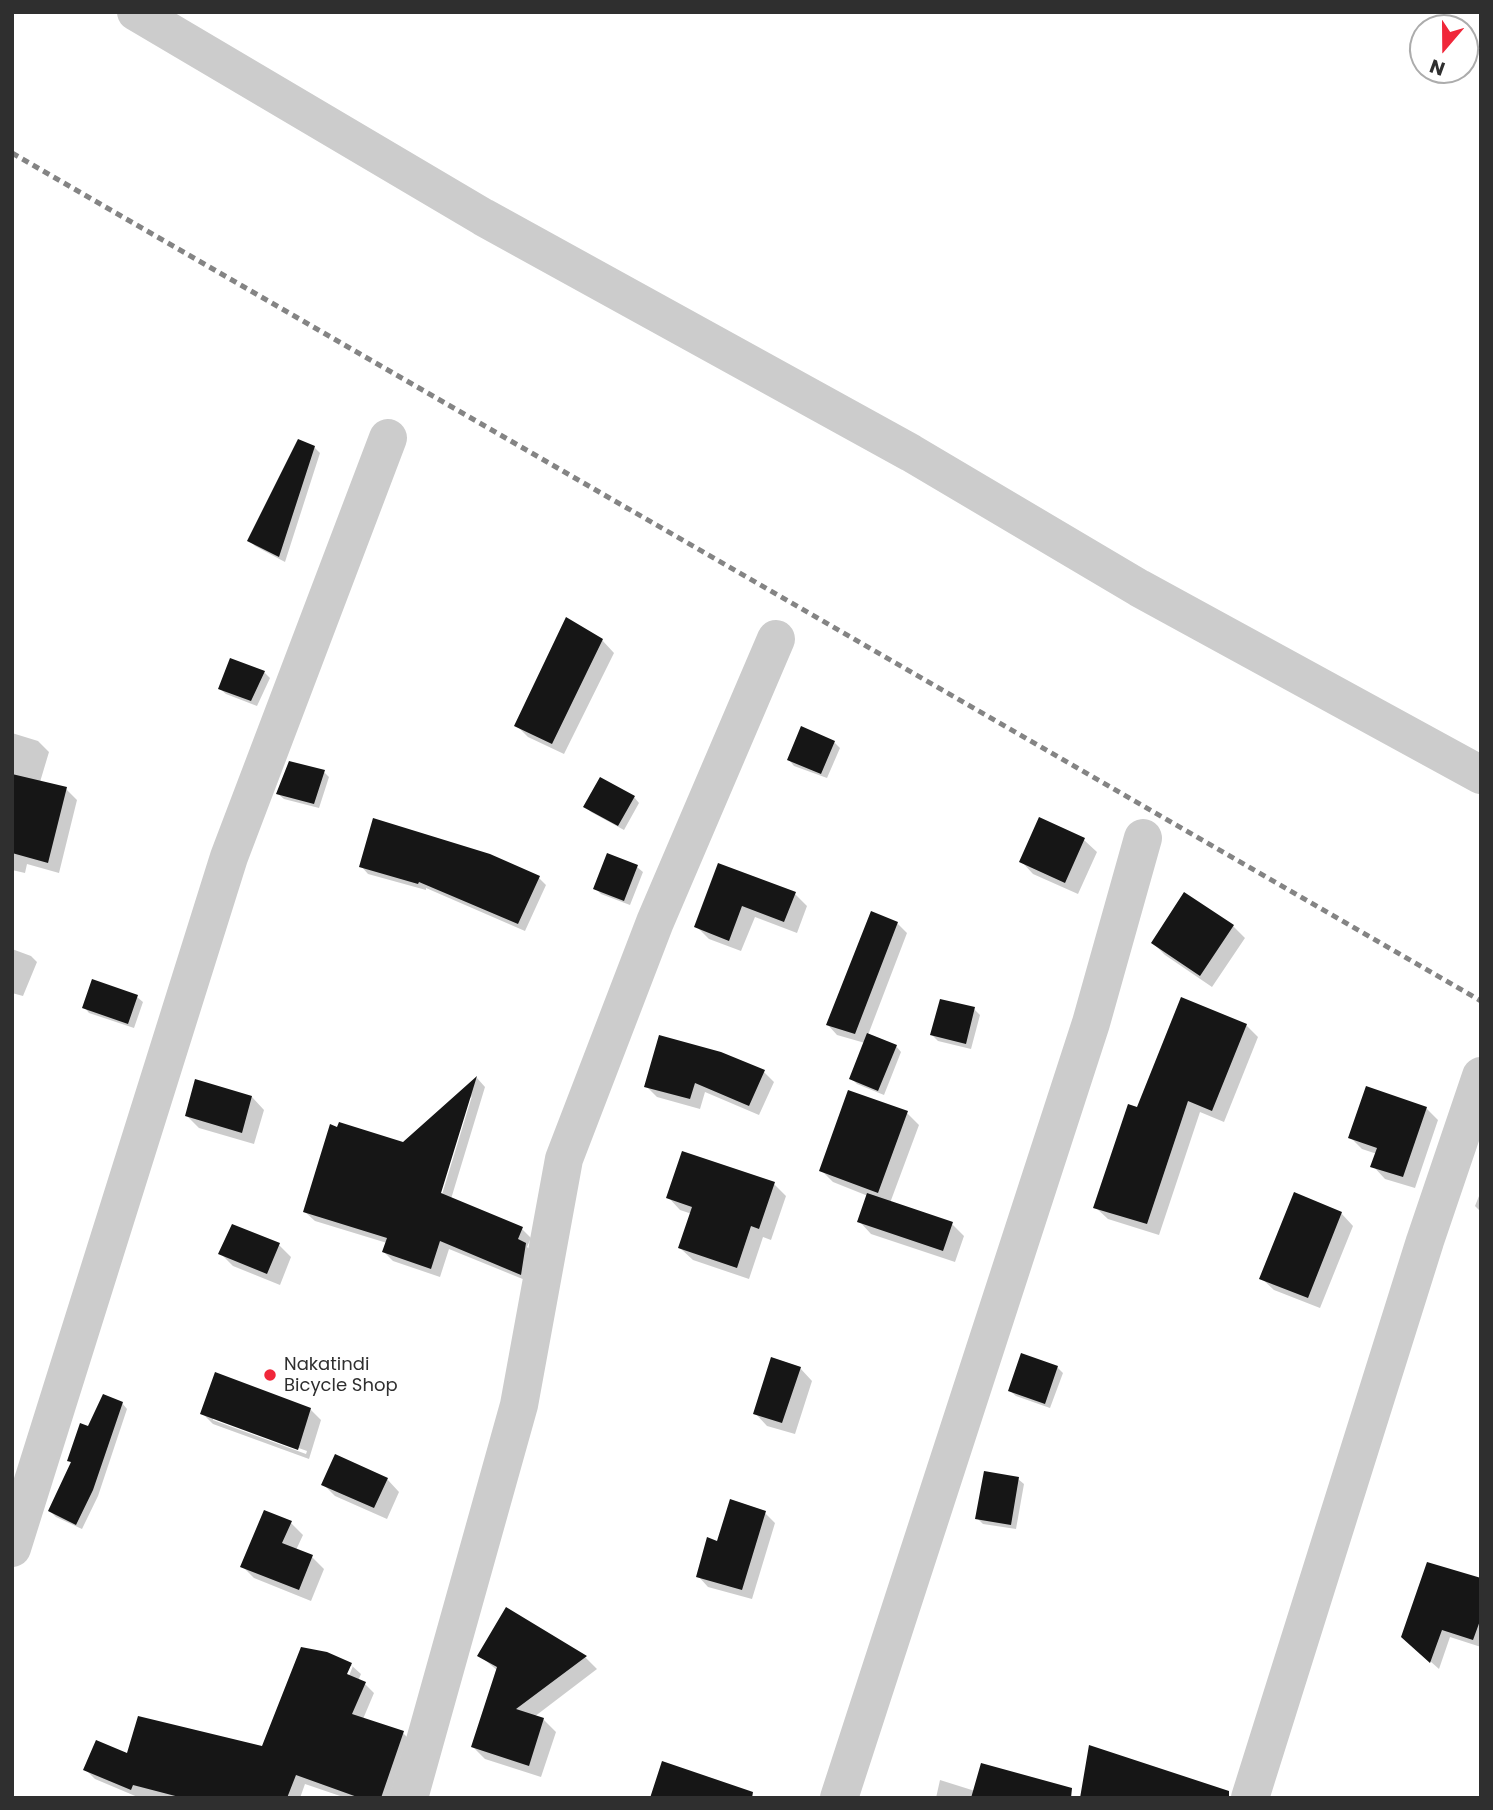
<!DOCTYPE html>
<html>
<head>
<meta charset="utf-8">
<style>
	body { margin:0 }
	#map { position:relative; width:1493px; height:1810px; overflow:hidden; background:#fff; font-family:Poppins,sans-serif }
	canvas { display:block }
	.frame { position:absolute; inset:0; border:14px solid #2f2f2f; pointer-events:none }
	.north { position:absolute; left:1409px; top:14px; width:70px; height:70px; box-sizing:border-box; background:#fff; border:2px solid #acacac; border-radius:50%; rotate:200deg; font-size:19px; font-weight:700; line-height:28px; text-align:center; color:#2f2f2f }
	.north::after { content:''; display:block; margin:auto; width:24px; height:32px; background:#f0273a; clip-path:polygon(50% 0,100% 100%,50% 72%,0 100%) }
</style>
</head>
<body>
<div id="map">
<canvas width="1493" height="1810"></canvas>
<div class="frame"></div>
<div class="north">N</div>
</div>
<script>
const context = document.querySelector('canvas').getContext('2d');
context.lineJoin = 'round';
function paint(path, color) {
  context.fillStyle = color;
  context.fill(path, 'evenodd');
}
function shape(rows) {
  const path = new Path2D();
  for (const r of rows) {
    path.moveTo(r[0], r[1]);
    for (let i = 2; i < r.length; i += 2) path.lineTo(r[i], r[i + 1]);
  }
  return path;
}
function stroke(path, color, width, dash) {
  context.strokeStyle = color;
  context.lineWidth = width;
  context.lineCap = dash ? 'butt' : 'round';
  context.setLineDash(dash || []);
  context.stroke(path);
}
function drawText(font, color, halo, rows, align = 'center') {
  context.font = font + ' Poppins,sans-serif';
  context.lineWidth = 7;
  context.setLineDash([]);
  context.textBaseline = 'middle';
  context.strokeStyle = halo;
  context.fillStyle = color;
  for (const [text, x, y, turn = 0] of rows) {
    context.save();
    context.translate(x, y);
    context.rotate((+turn || 0) * Math.PI / 180);
    context.textAlign = isNaN(turn) ? turn : align;
    if (halo) context.strokeText(text, 0, 0);
    context.fillText(text, 0, 0);
    context.restore();
  }
}
paint(shape([
	[314,447,320,453,285,562,255,546,249,540],
	[602,640,614,653,564,754,528,737,516,725],
	[264,672,270,678,257,706,226,694,220,689],
	[12,733,38,741,49,752,40,782,66,789,77,800,59,873,27,864,25,873,12,870],
	[834,742,840,748,827,778,794,766,789,760],
	[324,772,329,777,319,808,284,799,278,794],
	[634,797,639,803,624,830,591,812,585,806],
	[1040,819,1084,840,1097,852,1078,894,1033,874,1021,861],
	[720,865,795,894,807,906,797,933,755,917,741,951,709,939,697,927],
	[361,866,539,878,546,885,525,931,426,888,426,890,368,874],
	[637,867,643,872,630,905,601,894,595,888],
	[897,923,907,933,868,1035,896,1046,901,1052,884,1095,857,1084,851,1078,865,1043,837,1035,828,1025],
	[1233,926,1245,938,1212,987,1165,955,1153,943],
	[12,949,31,956,37,962,23,996,12,993],
	[137,997,143,1002,134,1028,89,1013,84,1007],
	[974,1009,980,1015,971,1049,938,1041,932,1035],
	[1246,1025,1258,1037,1224,1122,1200,1112,1159,1235,1108,1219,1095,1207,1138,1109],
	[764,1072,774,1082,759,1115,705,1092,700,1109,657,1097,646,1086],
	[477,1078,485,1087,451,1199,522,1229,531,1238,527,1247,535,1254,530,1282,449,1249,440,1277,393,1261,384,1252,387,1243,315,1221,305,1212,403,1144],
	[472,1096,440,1201,437,1200,467,1102],
	[252,1097,264,1110,254,1144,199,1128,187,1116],
	[1426,1108,1438,1120,1415,1188,1385,1179,1373,1166,1377,1154,1362,1149,1350,1137],
	[907,1113,919,1125,890,1203,952,1224,964,1236,955,1262,871,1234,859,1221,868,1196,833,1182,821,1170],
	[774,1184,786,1196,771,1240,763,1237,749,1279,693,1260,680,1248,692,1214,680,1210,668,1197],
	[1481,1191,1481,1212,1475,1206],
	[1341,1213,1353,1226,1320,1308,1274,1290,1261,1278],
	[279,1245,291,1257,280,1285,233,1266,221,1254],
	[1057,1367,1063,1373,1050,1408,1016,1396,1010,1391],
	[800,1368,812,1381,795,1434,767,1426,755,1413],
	[122,1403,127,1409,98,1496,82,1529,56,1517,50,1511,72,1464,69,1460,89,1428],
	[310,1409,321,1420,309,1459,213,1424,202,1413],
	[213,1417,307,1451,306,1454,213,1420],
	[387,1479,399,1492,387,1519,335,1496,323,1484],
	[1018,1479,1024,1484,1016,1529,983,1524,977,1518],
	[765,1513,775,1523,752,1599,708,1587,698,1576,719,1543],
	[291,1523,303,1535,296,1550,312,1557,324,1569,311,1601,254,1578,242,1566],
	[1481,1579,1481,1647,1450,1637,1439,1669,1412,1645],
	[507,1610,585,1657,597,1669,534,1717,543,1719,556,1732,541,1777,485,1759,473,1747,498,1671,479,1655],
	[302,1649,326,1653,351,1665,361,1674,358,1681,365,1684,374,1693,363,1719,403,1733,412,1742,393,1798,346,1798,305,1784,300,1798,140,1798,95,1779,86,1770,97,1742,128,1755,139,1718,263,1748],
	[349,1666,353,1666,346,1683,342,1682],
	[940,1780,975,1791,1026,1798,936,1798]
]), '#0003');
paint(shape([
	[298,439,315,446,279,557,247,541],
	[566,617,603,639,552,744,514,726],
	[230,658,265,671,251,701,218,689],
	[801,726,835,741,821,774,787,760],
	[289,761,325,770,314,804,276,794],
	[12,774,67,787,48,863,12,853],
	[600,777,635,796,618,826,583,807],
	[1039,817,1085,838,1065,883,1019,862],
	[373,818,490,854,540,876,518,924,419,882,418,884,359,867],
	[607,853,638,865,624,901,593,889],
	[718,863,796,892,784,922,742,906,729,941,694,927],
	[1184,892,1234,925,1200,976,1151,943],
	[871,911,898,922,855,1034,826,1025],
	[92,979,138,995,128,1024,82,1008],
	[1181,997,1247,1024,1212,1111,1188,1101,1147,1224,1093,1208,1128,1104,1137,1107],
	[940,999,975,1007,966,1044,930,1035],
	[867,1033,897,1045,878,1091,849,1079],
	[659,1035,721,1052,765,1070,749,1106,695,1083,690,1099,644,1087],
	[477,1076,441,1193,523,1227,518,1239,526,1243,521,1275,440,1241,431,1269,382,1252,387,1238,303,1212,330,1124,337,1127,339,1122,403,1142],
	[195,1079,252,1096,242,1133,185,1116],
	[1366,1086,1427,1107,1403,1177,1370,1167,1377,1148,1348,1138],
	[848,1090,908,1111,878,1193,819,1171],
	[682,1151,775,1182,759,1229,751,1226,737,1268,678,1248,692,1207,666,1198],
	[1294,1192,1342,1212,1308,1298,1259,1279],
	[867,1193,953,1222,943,1251,857,1222],
	[232,1224,280,1243,267,1274,218,1254],
	[1021,1353,1058,1366,1045,1404,1008,1391],
	[771,1357,801,1367,782,1423,753,1414],
	[215,1372,311,1408,298,1450,200,1414],
	[103,1394,123,1402,93,1490,76,1525,48,1511,71,1462,67,1461,80,1423,88,1426],
	[335,1454,388,1478,374,1508,321,1485],
	[984,1471,1019,1477,1011,1525,975,1519],
	[730,1499,766,1511,742,1590,696,1577,707,1537,717,1541],
	[264,1510,292,1521,282,1543,313,1555,299,1590,240,1567],
	[1427,1562,1481,1578,1481,1618,1473,1640,1442,1630,1430,1663,1401,1637],
	[506,1607,587,1656,516,1709,544,1718,529,1766,471,1747,497,1667,477,1656],
	[301,1647,327,1652,352,1663,347,1674,366,1682,352,1714,404,1731,381,1798,360,1798,296,1775,287,1798,183,1798,133,1785,131,1790,83,1770,96,1740,127,1753,138,1716,262,1746],
	[1089,1745,1229,1791,1229,1798,1080,1798],
	[662,1761,753,1792,752,1798,650,1798],
	[981,1763,1072,1788,1071,1798,971,1798]
]), '#161616');
stroke(shape([
	[136,12,483,217,911,453,1139,588,1481,775],
	[12,1548,229,857,388,438],
	[409,1798,519,1405,564,1159,655,922,776,639],
	[839,1798,1091,1023,1143,838],
	[1250,1798,1425,1241,1481,1076]
]), '#ccc', 38);
stroke(shape([
	[12,153,1481,1001]
]), '#848484', 5, [7, 5]);
for (const [x, y, r, color] of [
	[270,1375,7,"#f0273a"]
]) {
  const dot = new Path2D();
  dot.arc(x, y, r, 0, 2 * Math.PI);
  context.fillStyle = color;
  context.fill(dot);
  stroke(dot, '#fff', 2.5);
}
drawText('18px', '#2f2f2f', '#fff', [
	["Nakatindi",284,1365],
	["Bicycle Shop",284,1386]
], 'left');
</script>
</body>
</html>
